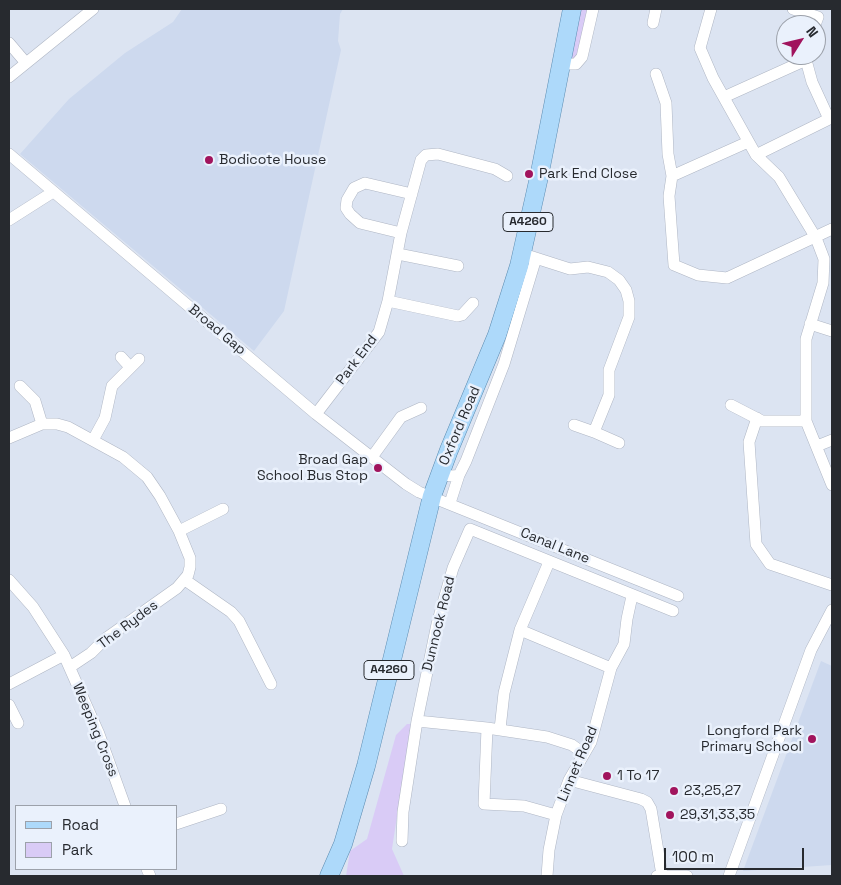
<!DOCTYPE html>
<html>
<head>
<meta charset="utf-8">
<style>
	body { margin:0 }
	#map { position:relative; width:841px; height:885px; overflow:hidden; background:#dce4f2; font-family:"Space Grotesk",sans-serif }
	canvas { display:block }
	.frame { position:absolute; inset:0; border:10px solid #272a2f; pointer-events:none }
	.legend { position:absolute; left:15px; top:805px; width:162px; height:65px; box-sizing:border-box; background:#eaf1fc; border:1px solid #9ca1aa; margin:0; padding:6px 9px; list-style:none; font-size:15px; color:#272a2f }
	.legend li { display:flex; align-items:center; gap:10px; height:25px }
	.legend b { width:25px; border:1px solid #9ca1aa }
	.north { position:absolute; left:776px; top:15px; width:50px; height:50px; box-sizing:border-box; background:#eaf1fc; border:1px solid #9ca1aa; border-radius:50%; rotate:54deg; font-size:14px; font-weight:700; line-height:20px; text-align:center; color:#272a2f }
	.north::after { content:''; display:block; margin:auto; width:18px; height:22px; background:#a1145d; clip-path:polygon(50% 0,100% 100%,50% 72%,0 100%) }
	.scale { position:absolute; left:664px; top:848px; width:140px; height:22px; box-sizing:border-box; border:2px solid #272a2f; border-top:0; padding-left:6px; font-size:15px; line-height:18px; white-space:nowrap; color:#272a2f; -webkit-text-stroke:4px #eaf1fc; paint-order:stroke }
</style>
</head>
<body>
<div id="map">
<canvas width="841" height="885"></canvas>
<div class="frame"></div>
<ul class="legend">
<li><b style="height:6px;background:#add9fa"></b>Road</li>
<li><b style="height:14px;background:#d9cbf6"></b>Park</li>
</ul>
<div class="north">N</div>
<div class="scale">100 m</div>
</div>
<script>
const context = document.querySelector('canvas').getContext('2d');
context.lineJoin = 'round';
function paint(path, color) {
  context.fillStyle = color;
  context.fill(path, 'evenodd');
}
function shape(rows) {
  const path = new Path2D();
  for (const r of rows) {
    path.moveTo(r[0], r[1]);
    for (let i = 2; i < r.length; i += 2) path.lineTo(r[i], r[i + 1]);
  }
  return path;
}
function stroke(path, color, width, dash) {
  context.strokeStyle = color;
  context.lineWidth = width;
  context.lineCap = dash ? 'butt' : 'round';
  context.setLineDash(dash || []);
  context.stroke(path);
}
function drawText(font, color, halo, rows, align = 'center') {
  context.font = font + ' "Space Grotesk",sans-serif';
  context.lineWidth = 5;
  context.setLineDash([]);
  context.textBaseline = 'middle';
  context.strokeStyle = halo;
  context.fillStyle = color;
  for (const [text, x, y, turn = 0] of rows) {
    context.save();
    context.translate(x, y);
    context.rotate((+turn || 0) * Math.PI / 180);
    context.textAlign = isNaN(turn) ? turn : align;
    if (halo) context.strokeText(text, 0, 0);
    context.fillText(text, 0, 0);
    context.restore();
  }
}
paint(shape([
	[182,9,343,9,340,14,338,41,341,50,284,311,254,351,20,154,69,99,125,53,173,22],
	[821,661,832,666,832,865,743,871]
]), '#cdd9ee');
paint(shape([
	[580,9,588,9,579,58,569,61],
	[407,724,411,724,392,849,404,876,346,876,350,851,367,839,396,735]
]), '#d9cbf6');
const street = shape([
	[711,9,700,48,713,78,756,155,779,177,816,238,824,259,823,283,806,339,806,421,832,485],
	[793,9,818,17,815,25],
	[653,23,656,9],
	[9,43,26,63],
	[561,64,576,64,582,57,593,9],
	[656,74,666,103,668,154,672,176,669,196,674,265,698,275,727,278,832,229],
	[9,77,93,9],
	[724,97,806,60],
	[9,154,316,414,406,484,419,492,678,596],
	[756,155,829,119,812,82,806,60,807,55],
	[672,176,748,142],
	[9,220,53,192],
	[401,233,360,223,350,214,346,208,347,200,354,188,365,183,412,194],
	[520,253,570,269,588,267,608,272,619,280,626,290,629,301,629,317,609,370,609,395,594,432,619,443],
	[398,254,458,266],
	[388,301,458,316,462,315,473,303],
	[810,324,832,331],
	[121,357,130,367],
	[20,386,35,401,42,424],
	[731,405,762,421,806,421],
	[316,414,379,332,388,301,401,233,421,160,426,155,438,154,495,169,507,176],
	[757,418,749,442,756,544,770,564,832,585],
	[574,425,594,432],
	[9,438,42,424,57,424,68,427,123,457,147,477,160,496,179,531,190,558,190,567,188,575,177,588,105,639,91,653,70,667],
	[93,440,105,418,112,386,139,359],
	[817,446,832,440],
	[372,457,401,417,421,408],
	[440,475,454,476,459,475,466,461,504,364,536,258],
	[450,503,459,475],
	[179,531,223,509],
	[9,580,33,607,64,655,99,734,125,806],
	[185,580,231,612,239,621,271,684],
	[520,630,611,668],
	[9,684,64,655],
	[9,705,18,723],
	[417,721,487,728,547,737,572,745,583,753],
	[487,728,484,804,524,806,556,815],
	[500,729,504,693,520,630,549,562],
	[569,780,641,799,647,802,651,809,662,875],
	[176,824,221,809],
	[402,841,403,812,417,721,437,624,453,568,470,529,673,611],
	[147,869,150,876],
	[547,876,549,850,556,815,569,780,591,742,611,668,624,644,627,619,632,596],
	[657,876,687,876],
	[729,876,811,650,832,610]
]);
const primary = shape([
	[329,876,343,844,366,766,432,496,449,450,497,335,519,266,539,177,572,9]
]);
stroke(street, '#afb6c4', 12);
stroke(primary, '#5b8bb0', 19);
stroke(street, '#fff', 11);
stroke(primary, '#add9fa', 18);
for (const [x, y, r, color] of [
	[209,160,5,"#a1145d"],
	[529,174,5,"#a1145d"],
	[378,468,5,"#a1145d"],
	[812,739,5,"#a1145d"],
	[607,776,5,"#a1145d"],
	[674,791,5,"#a1145d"],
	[670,815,5,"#a1145d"]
]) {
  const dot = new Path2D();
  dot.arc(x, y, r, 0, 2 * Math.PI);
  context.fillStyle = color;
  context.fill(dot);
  stroke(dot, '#eaf1fc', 2);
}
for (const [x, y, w] of [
	[528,222,50],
	[389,670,50]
]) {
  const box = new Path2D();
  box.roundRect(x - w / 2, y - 9.5, w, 19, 4);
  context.fillStyle = '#eaf1fc';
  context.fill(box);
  stroke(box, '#272a2f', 1);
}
drawText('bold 12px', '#272a2f', null, [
	["A4260",528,222],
	["A4260",389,670]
]);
drawText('14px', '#272a2f', '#eaf1fc', [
	["Bodicote House",219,160],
	["Park End Close",539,174],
	["Broad Gap",368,460,"right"],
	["School Bus Stop",368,476,"right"],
	["Longford Park",802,731,"right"],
	["Primary School",802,747,"right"],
	["1 To 17",617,776],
	["23,25,27",684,791],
	["29,31,33,35",680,815]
], 'left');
drawText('14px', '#272a2f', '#eaf1fc', [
	["Broad Gap",217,330,40],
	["Park End",357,360,-53],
	["Oxford Road",460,426,-67],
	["Canal Lane",555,546,22],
	["Dunnock Road",439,624,-76],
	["The Rydes",128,625,-37],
	["Weeping Cross",95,730,68],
	["Linnet Road",578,764,-67]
]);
</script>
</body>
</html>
